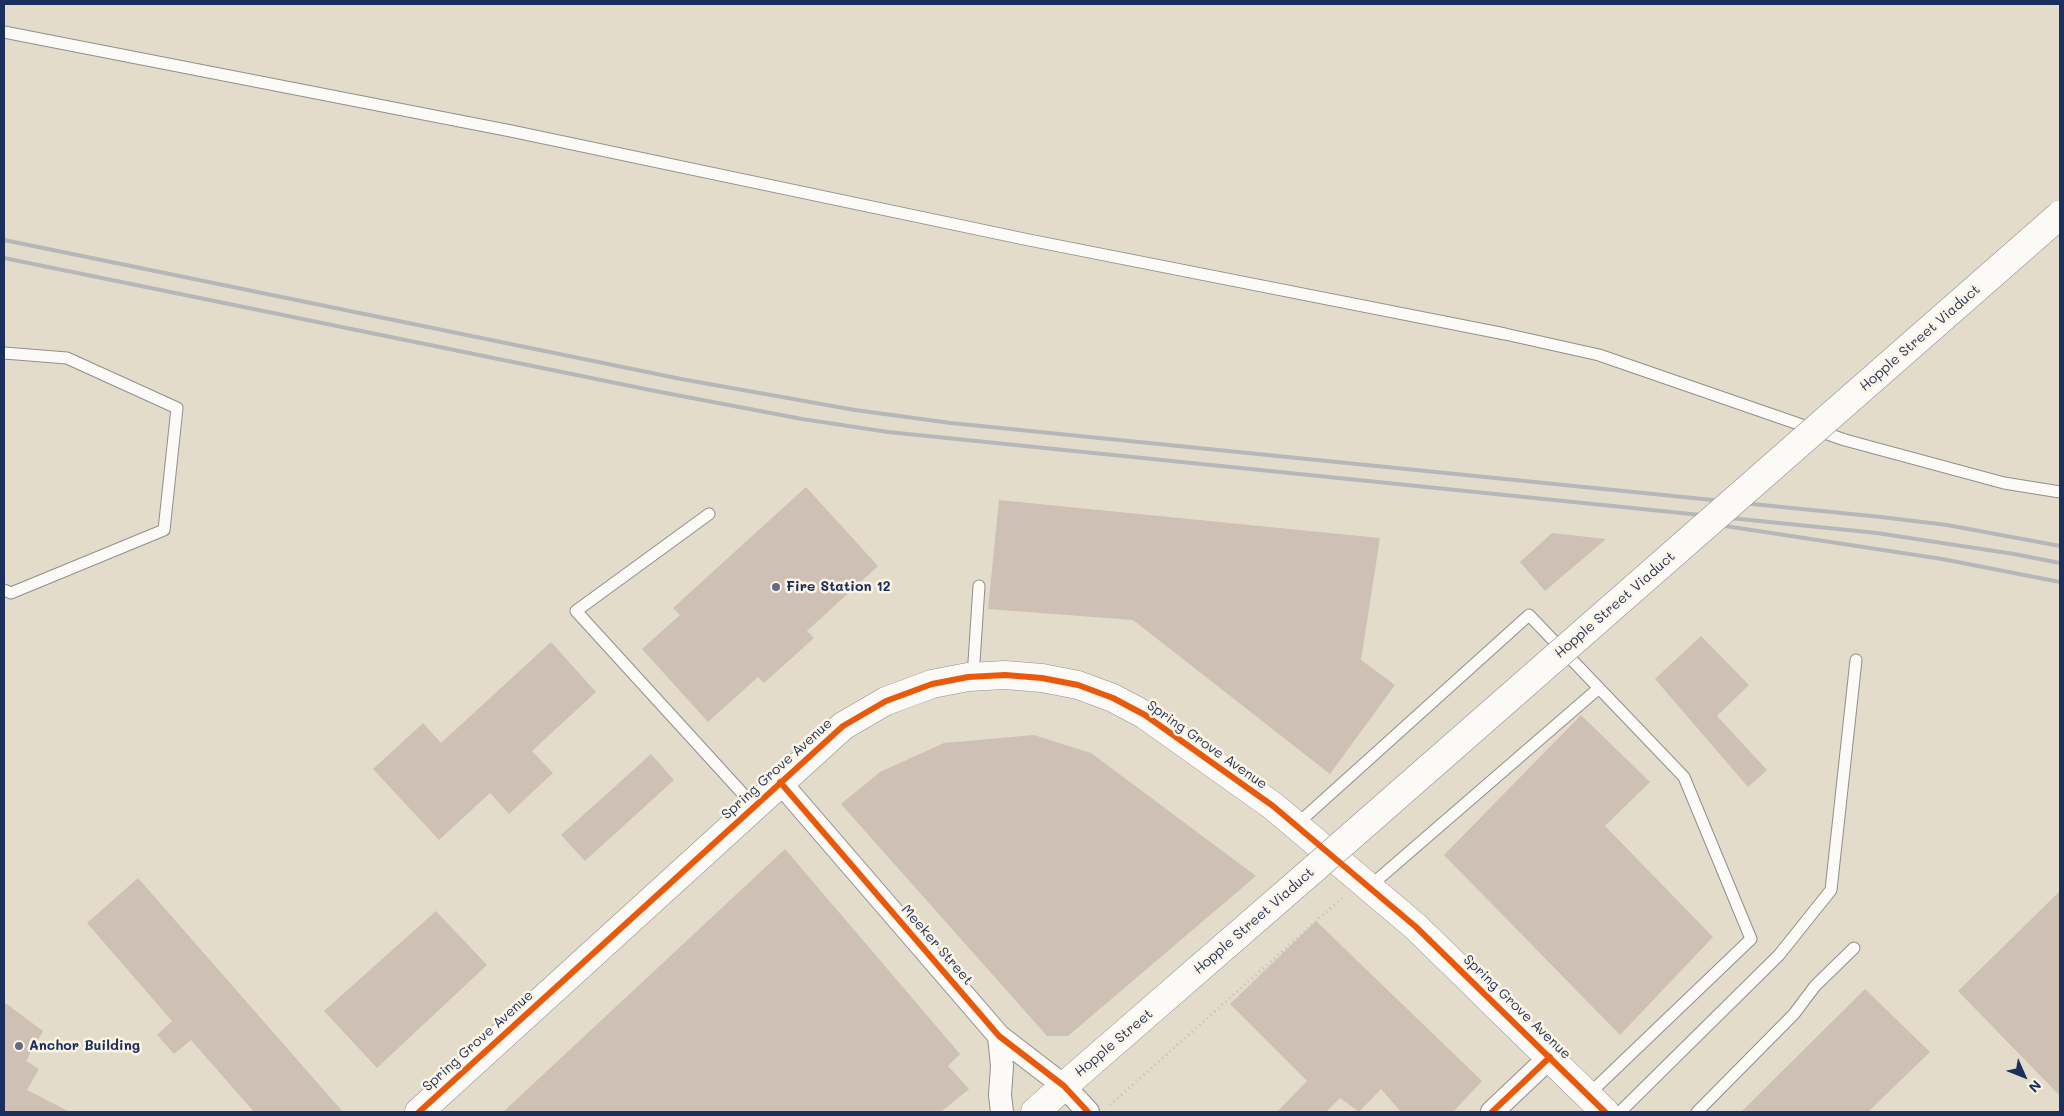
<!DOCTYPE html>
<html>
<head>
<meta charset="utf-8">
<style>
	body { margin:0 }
	#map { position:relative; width:2064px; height:1116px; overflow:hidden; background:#e4dcca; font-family:Mali,sans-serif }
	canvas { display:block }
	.frame { position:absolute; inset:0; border:5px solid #1b2f5e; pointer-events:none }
	.north { position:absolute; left:1999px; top:1051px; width:50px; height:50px; -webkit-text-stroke:4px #fcf5e5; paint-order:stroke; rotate:134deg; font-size:14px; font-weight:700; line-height:20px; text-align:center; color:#1b2f5e }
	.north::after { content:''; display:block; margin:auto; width:18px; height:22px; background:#1b2f5e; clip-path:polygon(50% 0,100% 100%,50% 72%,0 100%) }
</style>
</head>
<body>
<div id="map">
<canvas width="2064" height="1116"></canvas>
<div class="frame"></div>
<div class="north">N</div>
</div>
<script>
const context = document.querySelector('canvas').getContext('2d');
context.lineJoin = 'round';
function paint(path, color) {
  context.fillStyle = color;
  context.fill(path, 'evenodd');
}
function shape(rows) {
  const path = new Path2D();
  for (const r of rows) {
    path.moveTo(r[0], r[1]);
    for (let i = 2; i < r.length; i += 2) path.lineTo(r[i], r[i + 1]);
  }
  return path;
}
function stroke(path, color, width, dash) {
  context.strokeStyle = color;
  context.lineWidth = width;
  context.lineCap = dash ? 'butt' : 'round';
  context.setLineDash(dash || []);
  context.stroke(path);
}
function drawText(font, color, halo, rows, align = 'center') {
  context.font = font + ' Mali,sans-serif';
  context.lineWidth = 5;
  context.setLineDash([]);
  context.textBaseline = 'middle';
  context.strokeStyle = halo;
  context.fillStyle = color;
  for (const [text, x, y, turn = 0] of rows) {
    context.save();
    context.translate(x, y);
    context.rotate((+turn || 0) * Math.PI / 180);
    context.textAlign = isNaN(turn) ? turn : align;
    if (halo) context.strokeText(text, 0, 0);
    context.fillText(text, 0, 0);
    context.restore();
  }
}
paint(shape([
	[806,487,878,566,807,631,814,638,764,683,758,677,708,722,642,649,680,615,673,608],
	[999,500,1380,538,1361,660,1395,685,1330,774,1133,620,988,609],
	[1552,533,1606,539,1545,591,1520,562],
	[1701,636,1749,685,1717,716,1767,770,1748,787,1655,679],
	[551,642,596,692,532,751,553,773,509,814,490,793,439,840,373,769,423,723,441,743],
	[1581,715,1650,782,1605,826,1713,937,1620,1035,1444,855],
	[1034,735,1091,753,1256,876,1068,1036,1047,1036,841,804,880,772,944,743],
	[651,754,674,780,585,861,561,835],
	[785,849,960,1054,948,1066,969,1089,941,1112,503,1112],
	[138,878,343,1112,254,1112,191,1040,174,1054,157,1035,172,1021,87,923],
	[2060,891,2060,1096,1958,991],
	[436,911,487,965,377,1068,324,1011],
	[1316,921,1482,1081,1453,1112,1401,1112,1381,1089,1359,1112,1340,1098,1326,1112,1277,1112,1307,1081,1230,1004],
	[1865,989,1930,1052,1868,1112,1741,1112],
	[4,1002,43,1031,26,1061,39,1069,27,1090,70,1112,4,1112]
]), '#cec0b4');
const lane = shape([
	[4,32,511,131,1029,240,1505,334,1599,355,1845,440,2004,483,2060,492],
	[4,353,67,358,177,408,164,530,11,593,4,590],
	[709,514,576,611,754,806],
	[973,677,979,586],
	[1296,825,1529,615,1684,777,1751,939,1588,1095],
	[1369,887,1599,688],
	[1620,1112,1779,955,1831,890,1856,660],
	[1697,1112,1794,1014,1815,986,1854,948]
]);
const street = shape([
	[780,782,999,1036,1064,1086,1088,1112],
	[999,1036,1002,1066,1000,1095,1002,1112],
	[1492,1112,1550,1057]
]);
const secondary = shape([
	[419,1112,843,726,886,701,932,684,968,677,1005,675,1042,678,1078,685,1113,698,1145,715,1273,806,1416,927,1605,1112]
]);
const primary = shape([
	[1035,1112,1064,1086,1316,867]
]);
stroke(lane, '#908f8e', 13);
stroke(street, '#908f8e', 24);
stroke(secondary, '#908f8e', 29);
stroke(primary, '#908f8e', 29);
stroke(shape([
	[1110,1105,1342,898]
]), '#bfbec1', 3, [1, 4]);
stroke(lane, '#fbfaf7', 11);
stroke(street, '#fbfaf7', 22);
stroke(secondary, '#fbfaf7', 28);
stroke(primary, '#fbfaf7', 28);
stroke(shape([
	[4,240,681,379,855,410,951,423,1881,517,1947,525,2060,546],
	[4,258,650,390,802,419,888,432,1877,533,2014,554,2060,563],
	[1699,522,1942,559,2060,582]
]), '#b5b7b9', 4);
const primaryBridge = shape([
	[1316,867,2060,215]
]);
stroke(primaryBridge, '#908f8e', 29, []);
stroke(primaryBridge, '#fbfaf7', 28);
stroke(shape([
	[780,782,999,1036,1064,1086,1088,1112],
	[419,1112,843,726,886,701,932,684,968,677,1005,675,1042,678,1078,685,1113,698,1145,715,1273,806,1416,927,1605,1112],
	[1492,1112,1550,1057]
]), '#e8590c', 6);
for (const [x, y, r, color] of [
	[776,587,5,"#616c84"],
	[19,1046,5,"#616c84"]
]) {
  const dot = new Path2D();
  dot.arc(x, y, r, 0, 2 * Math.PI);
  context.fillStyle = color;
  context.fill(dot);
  stroke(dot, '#fcf5e5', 2);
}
drawText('14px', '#1b2f5e', '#fcf5e5', [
	["Hopple Street Viaduct",1920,338,-41],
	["Hopple Street Viaduct",1615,605,-41],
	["Spring Grove Avenue",1207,745,35],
	["Spring Grove Avenue",777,769,-42],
	["Hopple Street Viaduct",1254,921,-41],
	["Meeker Street",937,945,49],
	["Spring Grove Avenue",1517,1007,44],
	["Spring Grove Avenue",478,1041,-42],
	["Hopple Street",1114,1043,-40]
]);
drawText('bold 14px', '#1b2f5e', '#fcf5e5', [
	["Fire Station 12",786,587],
	["Anchor Building",29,1046]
], 'left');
</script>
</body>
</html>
